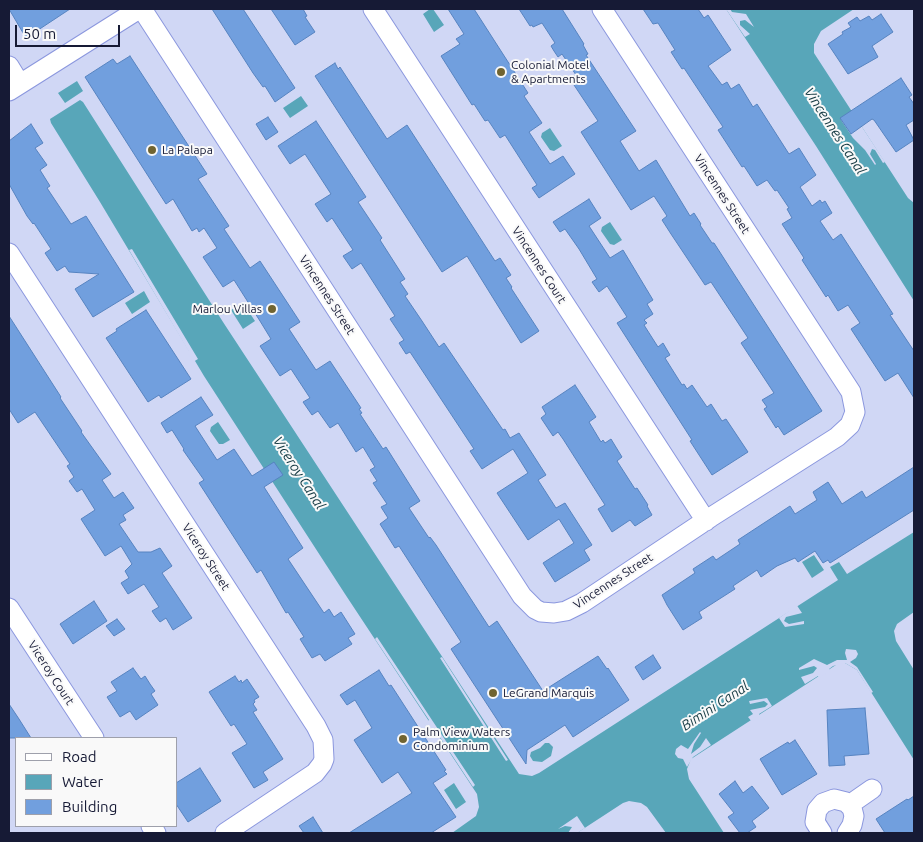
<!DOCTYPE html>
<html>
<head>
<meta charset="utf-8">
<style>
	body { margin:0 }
	#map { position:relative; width:923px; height:842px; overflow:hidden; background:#d0d7f5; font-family:Ubuntu,sans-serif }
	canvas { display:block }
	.frame { position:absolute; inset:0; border:10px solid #161a35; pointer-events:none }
	.legend { position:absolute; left:15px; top:737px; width:162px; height:90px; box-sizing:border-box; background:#f9f9f9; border:1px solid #9ea0ab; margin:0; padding:6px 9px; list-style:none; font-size:15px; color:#161a35 }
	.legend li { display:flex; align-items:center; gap:10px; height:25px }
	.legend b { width:25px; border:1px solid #9ea0ab }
	.scale { position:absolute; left:15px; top:25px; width:105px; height:22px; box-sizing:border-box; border:2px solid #161a35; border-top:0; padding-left:6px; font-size:15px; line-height:18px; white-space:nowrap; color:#161a35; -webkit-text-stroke:4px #f9f9f9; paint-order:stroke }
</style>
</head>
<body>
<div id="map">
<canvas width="923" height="842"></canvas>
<div class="frame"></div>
<ul class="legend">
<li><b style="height:6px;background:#fff"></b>Road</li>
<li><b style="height:14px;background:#58a6b9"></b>Water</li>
<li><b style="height:14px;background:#719fde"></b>Building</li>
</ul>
<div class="scale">50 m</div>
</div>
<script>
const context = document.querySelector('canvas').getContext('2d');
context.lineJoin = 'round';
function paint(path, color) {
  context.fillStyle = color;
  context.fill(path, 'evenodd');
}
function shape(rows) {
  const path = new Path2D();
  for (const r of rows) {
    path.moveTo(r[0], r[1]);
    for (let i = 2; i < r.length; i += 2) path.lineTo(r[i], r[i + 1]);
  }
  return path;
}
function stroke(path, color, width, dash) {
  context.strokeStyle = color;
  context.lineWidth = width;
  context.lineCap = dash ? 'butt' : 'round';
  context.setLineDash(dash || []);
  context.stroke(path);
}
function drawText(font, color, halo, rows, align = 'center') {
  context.font = font + ' Ubuntu,sans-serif';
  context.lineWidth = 4;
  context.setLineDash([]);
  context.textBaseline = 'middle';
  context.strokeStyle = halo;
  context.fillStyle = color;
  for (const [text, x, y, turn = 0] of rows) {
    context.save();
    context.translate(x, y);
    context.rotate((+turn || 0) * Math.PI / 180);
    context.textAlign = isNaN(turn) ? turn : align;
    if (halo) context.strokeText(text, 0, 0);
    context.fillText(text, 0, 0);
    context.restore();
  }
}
paint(shape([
	[430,9,433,9,444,25,434,32,423,14],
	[726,9,854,9,821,31,814,44,814,53,908,198,914,203,914,301,816,146],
	[77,81,83,91,65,103,58,93],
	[301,96,308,106,290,118,283,108],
	[80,100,83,102,223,322,519,774,532,776,539,773,838,580,830,567,839,562,847,574,914,532,914,612,897,624,894,631,896,641,914,670,914,760,857,670,845,663,839,663,691,759,687,769,689,779,724,833,666,833,647,807,641,803,629,801,623,803,577,833,452,833,476,816,479,807,477,794,345,594,204,376,100,202,51,123,50,119],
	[550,128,562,146,554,151,550,150,541,137,542,133],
	[610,222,622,240,614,245,610,244,601,231,602,227],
	[144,291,150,302,132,314,125,303],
	[243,303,255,321,243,329,231,310],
	[218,422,230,440,223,444,219,444,210,431,211,427],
	[814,555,824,570,812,578,802,562],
	[545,743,549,743,553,747,551,756,542,762,533,761,530,756,531,752,540,748],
	[454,783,466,802,456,809,444,790]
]), '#58a6b9');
paint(shape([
	[726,9,730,9,732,12,746,14,754,27,745,20,740,21,740,25,750,34,745,37],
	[859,118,864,126,862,127,885,162,883,163,875,150,872,149,870,154,876,164,875,165,865,150,853,138,841,120],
	[132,249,198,359,193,362,188,353,189,352,129,250],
	[796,604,802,613,786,617,784,621,789,624,804,621,804,624,785,627,779,618,789,611,788,609],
	[377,637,475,785,473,787,434,728,432,729,427,722,429,720,375,639],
	[846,649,856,650,858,654,856,658,850,662,857,667,873,692,871,693,857,670,845,663,833,666,829,669,830,671,819,678,818,676,805,684,801,677,813,673,817,668,814,666,799,670,799,668,814,659,827,665,837,660,847,660,845,653],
	[442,657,508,760,506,761,440,658],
	[767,698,772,706,759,714,760,717,752,722,748,717,753,714,750,710,765,707,768,704,764,701,750,704,749,701],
	[700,732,701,733,694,744,691,754,700,747,706,738,711,745,693,757,687,767,683,759,678,758,675,754,676,749,681,745,688,749],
	[577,816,585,828,577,833,568,833,572,827,565,826,558,829]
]), '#d0d7f5');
const building = shape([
	[9,9,70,9,26,38,9,9],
	[212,9,243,9,295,88,275,102,265,86,263,87,253,73,212,9],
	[271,9,303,9,307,16,305,17,315,32,295,45,271,9],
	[448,9,474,9,528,93,524,96,542,123,529,132,550,164,563,156,575,174,539,198,532,188,537,185,505,135,500,138,488,120,485,121,474,104,472,105,441,56,460,44,456,39,464,34,448,9],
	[519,9,562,9,584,44,583,45,588,54,586,55,636,131,620,141,639,171,656,160,690,216,694,213,701,224,700,225,712,243,714,243,822,411,784,435,778,426,776,428,764,409,767,407,762,400,774,393,741,343,748,338,711,282,705,285,671,234,662,220,667,216,654,196,631,210,581,132,598,121,570,79,576,75,562,54,558,57,554,51,551,46,555,43,542,23,533,27,532,25,530,26,519,9],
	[643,9,698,9,704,18,708,15,731,50,708,66,722,85,727,82,731,89,739,84,753,107,757,104,789,154,799,148,816,175,800,187,812,206,820,200,822,203,825,201,832,213,820,221,833,240,841,234,893,314,890,315,914,351,914,398,898,373,885,381,851,329,860,323,848,305,838,311,828,295,826,297,802,260,804,258,782,224,792,218,787,209,789,208,777,190,775,191,767,180,757,186,744,166,742,167,718,130,723,127,684,68,682,69,671,52,675,50,658,23,653,24,643,9],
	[881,14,893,32,872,46,878,57,848,74,828,44,843,34,842,32,851,27,848,23,857,17,860,21,869,16,872,20,881,14],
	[130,56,207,174,198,179,229,226,224,229,250,268,260,261,300,322,289,329,316,370,330,361,361,408,359,409,362,413,360,414,383,449,386,447,420,501,409,508,429,538,430,537,436,545,489,627,497,621,543,691,598,656,607,669,608,668,629,700,573,737,565,725,527,750,526,764,451,649,461,642,399,546,395,548,380,524,388,518,381,507,387,504,373,483,377,481,370,470,375,467,363,447,356,452,338,423,330,428,318,411,312,415,303,402,310,398,291,369,280,376,260,346,271,339,260,321,234,280,223,287,203,257,217,248,204,228,199,232,197,228,192,231,173,199,166,204,85,77,113,59,117,64,130,56],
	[335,63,338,69,340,67,387,139,407,125,495,261,500,258,511,275,506,278,512,287,511,288,539,331,521,343,467,256,442,272,315,76,335,63],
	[901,78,912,95,909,97,914,104,914,120,906,125,914,140,896,152,874,120,872,119,851,134,840,118,901,78],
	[268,117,278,132,266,140,256,124,268,117],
	[316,121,366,197,358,202,382,238,380,240,405,279,400,282,408,294,405,296,422,321,439,347,444,343,503,430,505,429,510,438,519,433,546,475,538,480,556,508,565,503,592,545,584,550,590,560,555,582,543,563,574,543,559,519,528,540,497,493,528,473,513,449,482,469,470,451,474,449,439,396,410,352,406,354,399,343,404,340,390,319,395,316,361,263,352,269,343,256,353,250,332,218,327,222,315,204,331,194,305,154,290,164,278,146,316,121],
	[31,124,43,143,35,148,47,165,40,170,50,186,47,188,71,224,86,216,134,292,93,317,75,289,99,274,69,272,65,266,57,271,45,253,51,249,34,223,33,224,27,216,9,184,9,141,31,124],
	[589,199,601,218,589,226,610,258,623,250,653,300,647,304,653,314,644,320,647,323,644,325,658,347,663,343,670,355,665,358,682,385,684,384,687,389,692,385,707,407,711,404,722,421,726,419,748,452,712,475,690,441,692,440,617,323,627,317,607,286,599,292,592,282,597,279,579,249,565,229,560,232,553,222,589,199],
	[146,310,191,379,161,398,159,395,148,402,106,338,117,331,116,329,146,310],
	[9,316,61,397,60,398,82,431,81,432,111,474,102,480,114,498,123,492,134,508,123,515,126,520,119,524,138,552,151,552,160,548,172,566,162,573,192,618,173,630,166,618,160,622,156,617,152,611,159,607,144,584,128,594,121,583,129,578,125,571,132,564,121,546,105,556,81,519,95,510,82,489,77,492,69,481,74,477,67,466,70,464,35,412,18,423,9,409,9,316],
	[575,385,596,417,589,422,601,442,603,440,605,443,611,439,622,457,617,461,635,489,637,488,648,505,647,506,652,515,635,526,630,520,612,532,598,509,605,505,563,439,558,432,553,436,541,418,546,414,542,407,575,385],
	[201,397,213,415,195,426,217,460,234,449,252,476,274,462,283,475,264,487,303,548,288,559,324,613,329,609,334,617,341,612,355,634,348,638,352,644,325,661,320,654,312,658,300,639,304,637,288,612,286,613,261,570,257,573,199,483,204,480,183,450,184,449,172,430,167,433,161,423,201,397],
	[914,467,914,510,830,563,828,560,823,563,815,551,798,562,795,558,777,566,761,577,757,570,733,586,735,589,699,612,702,618,683,630,667,605,662,595,695,573,693,569,713,556,716,560,740,544,738,540,790,506,795,514,817,500,813,492,828,482,842,504,862,491,866,498,914,467],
	[94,601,107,621,73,644,60,624,94,601],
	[117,619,125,629,114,636,106,626,117,619],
	[653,655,661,668,643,680,635,667,653,655],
	[133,668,141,679,145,676,150,684,155,691,151,694,158,705,136,720,130,711,120,717,107,697,117,691,111,682,133,668],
	[379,670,389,686,391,685,446,770,444,771,447,774,433,783,456,817,431,833,349,833,412,793,398,772,382,783,354,740,372,728,355,700,347,705,340,695,379,670],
	[235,676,239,682,241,680,242,683,247,679,259,697,254,700,255,702,253,704,257,710,253,712,283,759,263,772,268,780,254,788,232,753,247,744,234,724,231,726,209,692,235,676],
	[9,704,19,719,31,738,9,738,9,704],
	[865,708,869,754,844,756,845,765,829,766,827,710,865,708],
	[795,740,817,774,782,795,760,759,788,742,789,744,795,740],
	[200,768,221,801,188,822,176,804,176,783,200,768],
	[735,781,743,793,752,786,769,808,752,821,756,827,747,833,740,833,728,817,734,813,719,794,735,781],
	[914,796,914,833,885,833,876,819,907,799,908,800,914,796],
	[313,817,323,833,304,833,299,826,313,817]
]);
paint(building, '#719fde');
stroke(building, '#5683c0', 1);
const minor = shape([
	[142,9,522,596,535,609,541,612,554,613,566,611,582,603,711,517,837,437,850,425,855,412,851,392,602,9],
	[373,9,706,521],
	[9,66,20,84],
	[9,91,139,9],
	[9,253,316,726,323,740,324,759,322,764,315,773,225,833],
	[9,608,94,738],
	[849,805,872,789],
	[151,826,156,833],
	[822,833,815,822,817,810,823,803,834,799,846,802,852,808,854,816,852,825,847,833]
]);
stroke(minor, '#8b97de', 21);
stroke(minor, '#fff', 19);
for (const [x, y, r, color] of [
	[501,72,5,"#706431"],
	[152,150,5,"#706431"],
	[272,309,5,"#706431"],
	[493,693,5,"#706431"],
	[403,739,5,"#706431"]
]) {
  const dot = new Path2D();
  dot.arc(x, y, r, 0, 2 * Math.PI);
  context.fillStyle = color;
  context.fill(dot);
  stroke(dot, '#f9f9f9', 2);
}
drawText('12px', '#161a35', '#f9f9f9', [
	["Colonial Motel",511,65],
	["& Apartments",511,79],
	["La Palapa",162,150],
	["Marlou Villas",262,309,"right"],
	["LeGrand Marquis",503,693],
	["Palm View Waters",413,732],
	["Condominium",413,746]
], 'left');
drawText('12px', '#161a35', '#f9f9f9', [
	["Vincennes Street",722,194,57],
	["Vincennes Court",539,265,57],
	["Vincennes Street",327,295,57],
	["Viceroy Street",206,557,57],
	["Vincennes Street",613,581,-33],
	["Viceroy Court",51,673,57]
]);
drawText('italic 14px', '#153a43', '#f9f9f9', [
	["Vincennes Canal",835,131,57],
	["Viceroy Canal",299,473,57],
	["Bimini Canal",715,706,-33]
]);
</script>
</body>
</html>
